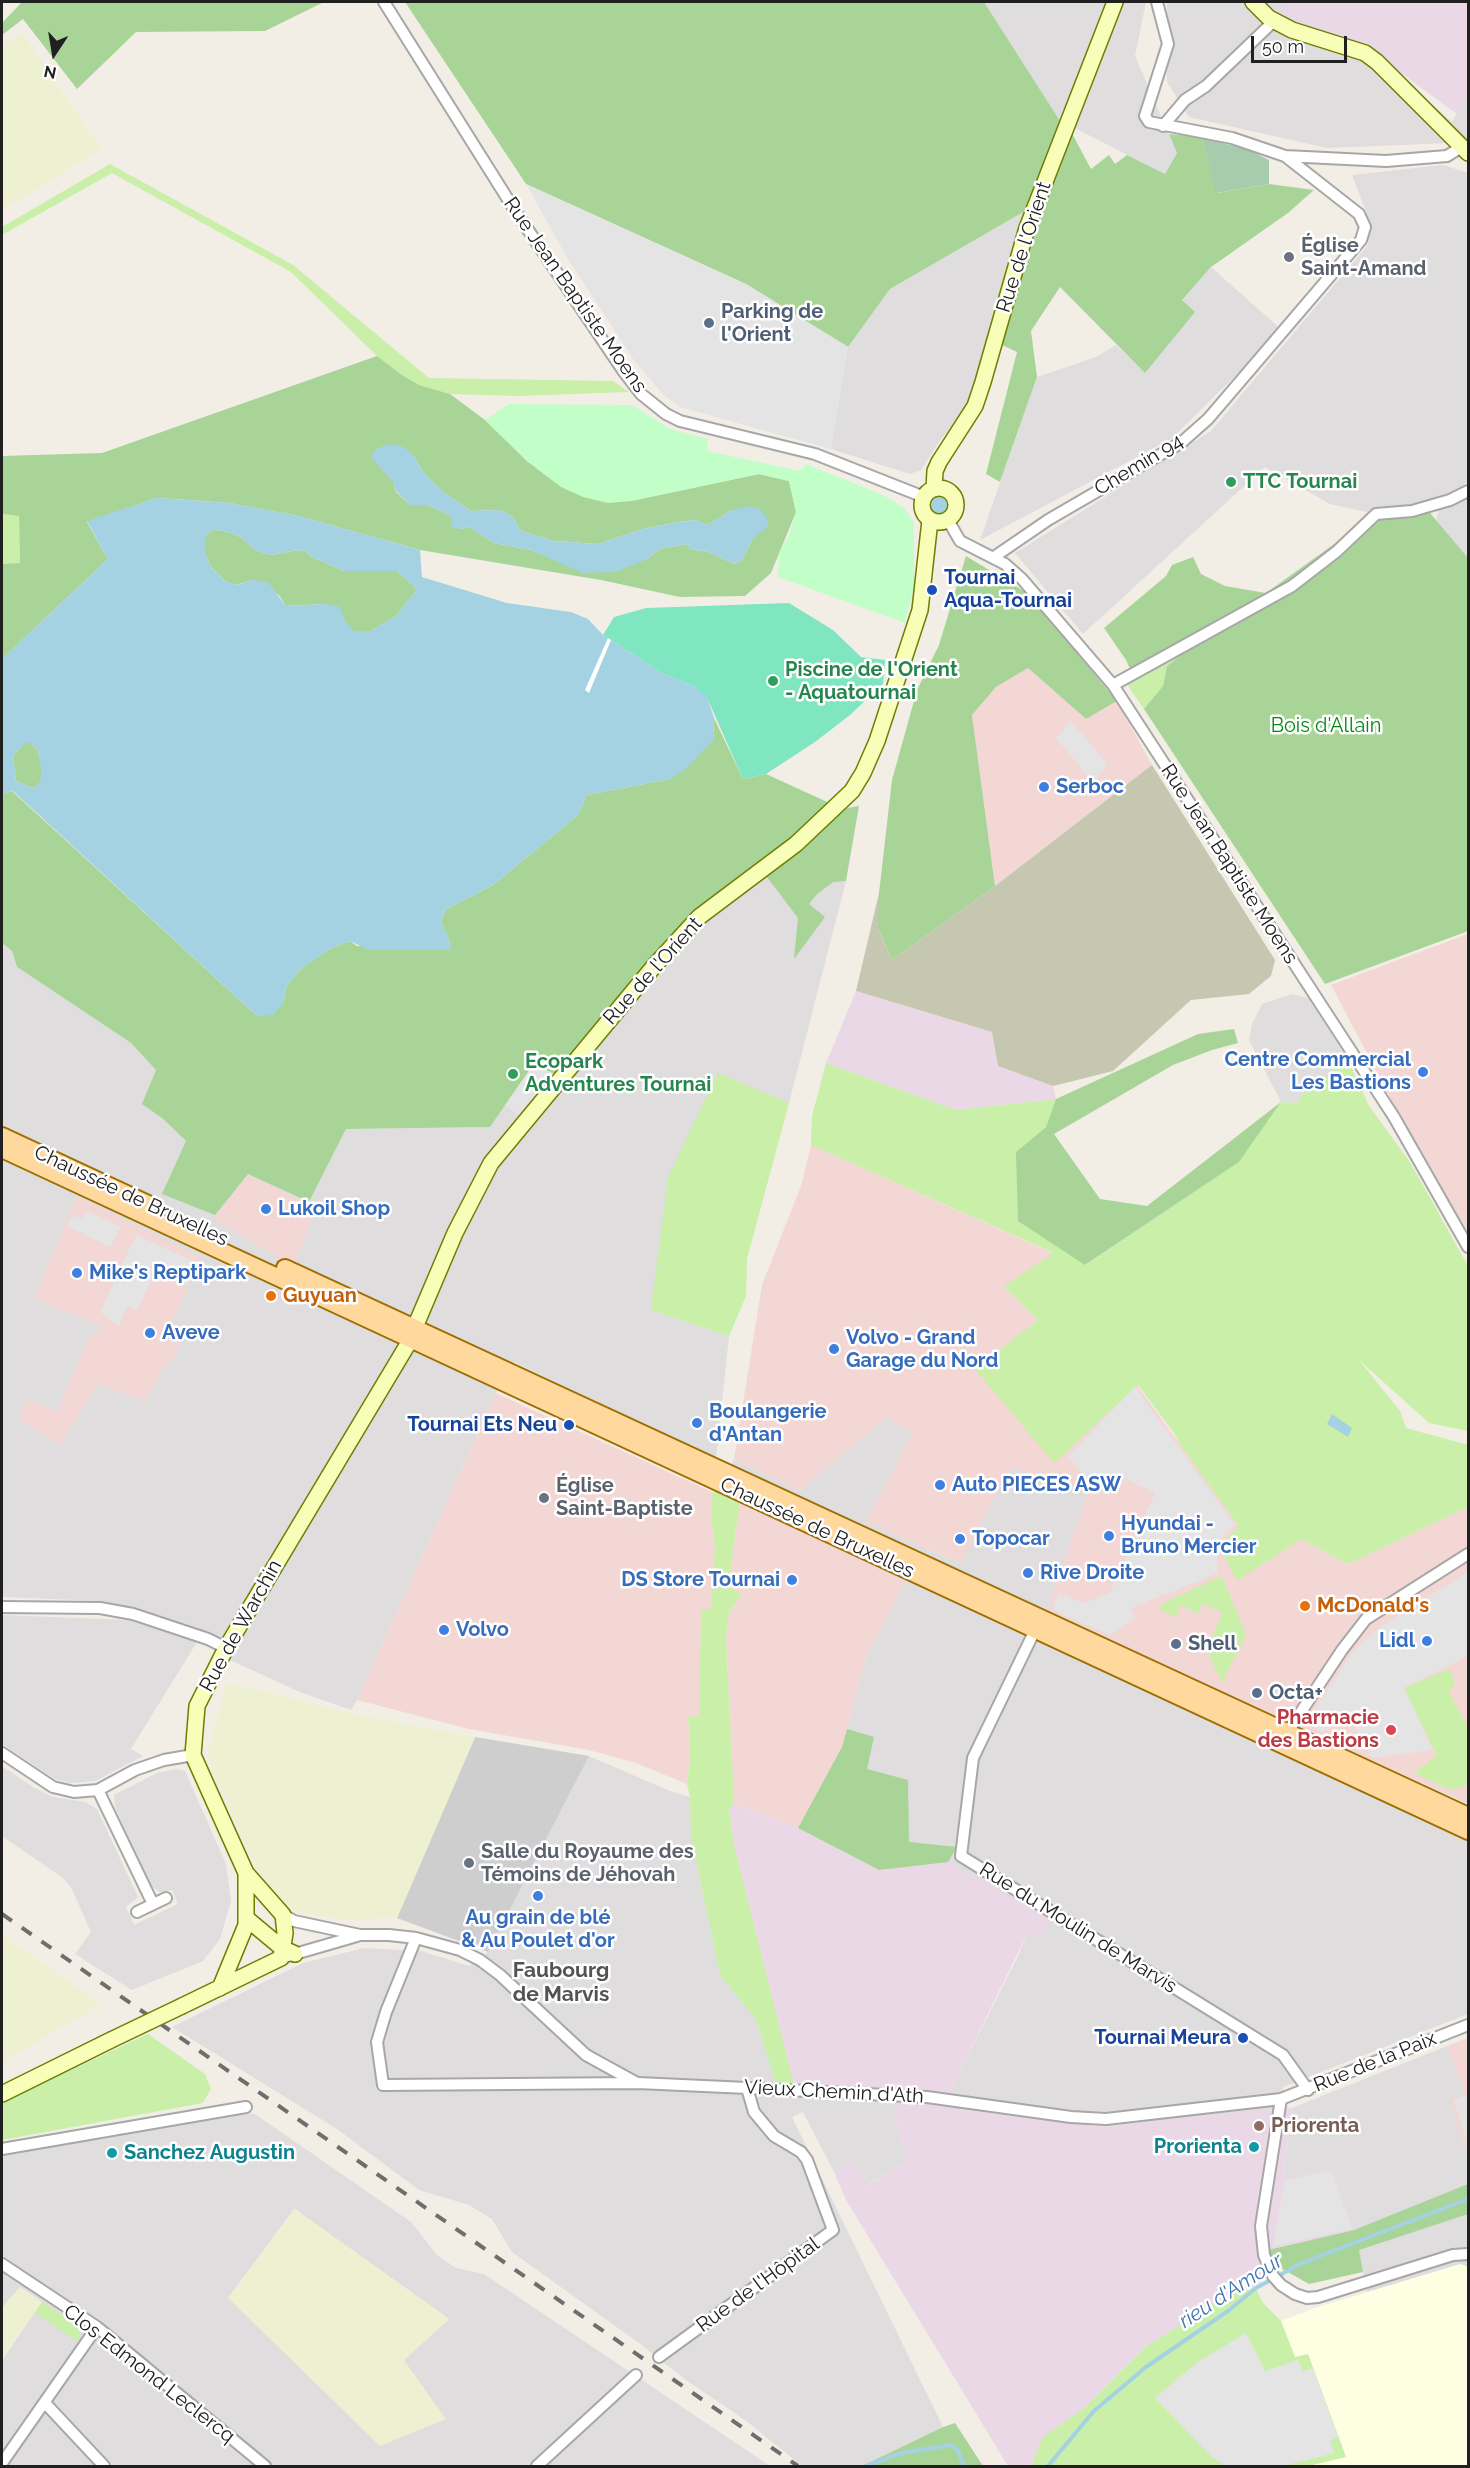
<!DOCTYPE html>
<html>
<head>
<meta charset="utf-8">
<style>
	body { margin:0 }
	#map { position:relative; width:1470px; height:2468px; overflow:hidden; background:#f2eee6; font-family:Raleway,sans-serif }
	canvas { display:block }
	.frame { position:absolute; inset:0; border:3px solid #202020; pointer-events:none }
	.north { position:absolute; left:24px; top:24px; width:60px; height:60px; -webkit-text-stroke:4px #fff; paint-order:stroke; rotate:192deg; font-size:16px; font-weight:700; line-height:24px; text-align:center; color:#202020 }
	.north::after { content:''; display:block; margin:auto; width:21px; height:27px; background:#202020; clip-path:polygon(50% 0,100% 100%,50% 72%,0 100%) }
	.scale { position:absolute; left:1251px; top:36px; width:96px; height:27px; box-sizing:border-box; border:3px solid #202020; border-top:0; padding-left:8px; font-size:18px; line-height:21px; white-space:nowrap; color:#202020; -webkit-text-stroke:4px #fff; paint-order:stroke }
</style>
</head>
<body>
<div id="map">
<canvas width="1470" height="2468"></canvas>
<div class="frame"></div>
<div class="north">N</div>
<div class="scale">50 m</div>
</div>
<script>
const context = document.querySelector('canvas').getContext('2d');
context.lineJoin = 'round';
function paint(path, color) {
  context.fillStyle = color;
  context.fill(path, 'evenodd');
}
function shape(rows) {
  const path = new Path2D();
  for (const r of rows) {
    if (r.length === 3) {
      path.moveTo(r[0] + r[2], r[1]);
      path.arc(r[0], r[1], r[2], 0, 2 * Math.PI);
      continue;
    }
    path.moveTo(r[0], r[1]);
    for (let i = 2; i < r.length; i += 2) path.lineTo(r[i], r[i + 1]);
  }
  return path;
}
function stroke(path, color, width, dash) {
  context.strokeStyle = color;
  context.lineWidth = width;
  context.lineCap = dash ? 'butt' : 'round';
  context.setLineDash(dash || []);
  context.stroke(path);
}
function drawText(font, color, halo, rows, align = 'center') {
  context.font = font + ' Raleway,sans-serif';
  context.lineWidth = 5;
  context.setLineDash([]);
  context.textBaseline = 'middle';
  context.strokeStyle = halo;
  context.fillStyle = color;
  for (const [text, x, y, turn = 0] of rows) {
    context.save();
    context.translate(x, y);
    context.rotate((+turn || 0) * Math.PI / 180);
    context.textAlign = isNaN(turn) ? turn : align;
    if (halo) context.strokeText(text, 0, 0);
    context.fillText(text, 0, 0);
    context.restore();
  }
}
paint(shape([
	[984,2,1146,2,1135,56,1177,153,1165,174,1067,124,1062,124],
	[1167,2,1289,2,1280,18,1364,46,1452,122,1468,93,1468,156,1449,143,1327,148,1189,117,1167,82],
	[1443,165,1468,173,1468,482,1457,490,1468,484,1468,558,1436,521,1440,504,1376,514,1330,504,1265,467,1083,634,1015,553,1211,431,1367,246,1371,225,1352,175],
	[1025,211,971,402,939,442,921,470,910,474,831,449,848,347,890,289],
	[1211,267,1282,330,1171,439,980,540,1037,377,1096,357,1116,345,1145,372,1194,312,1182,300],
	[756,867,846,881,789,1103,718,1074,651,1310,729,1336,716,1459,514,1362,496,1393,357,1700,351,1710,300,1692,230,1660,209,1634,141,1610,100,1601,2,1597,2,943,12,951,17,967,131,1043,156,1070,143,1104,162,1118,186,1141,248,1174,309,1202,346,1129,490,1127,533,1065,555,1074,682,924],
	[1292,994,1308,998,1348,1060,1306,1091,1297,1103,1281,1102,1249,1040,1252,1024,1262,1004],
	[886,1418,914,1432,867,1522,960,1563,994,1497,1013,1467,1089,1493,1046,1613,1039,1640,1468,1840,1468,2014,1283,2087,1283,2108,1107,2127,957,2109,953,2085,1018,1956,1027,1934,798,1828,842,1747,866,1657,905,1580,720,1492,734,1459,799,1491],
	[2,1615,128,1620,197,1642,131,1749,143,1756,95,1781,70,1783,55,1779,2,1744],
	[589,1756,670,1791,690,1797,691,1836,720,1975,756,2020,776,2084,899,2090,896,2127,909,2162,865,2186,853,2162,834,2172,803,2112,792,2117,943,2427,862,2466,802,2466,745,2420,686,2380,639,2343,512,2252,492,2219,469,2205,419,2190,337,2129,172,2027,303,1963,364,1948,421,1951,469,1966,488,1952],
	[2,1766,33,1787,53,1797,85,1802,97,1809,138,1897,126,1907,134,1925,178,1904,172,1890,160,1892,148,1884,115,1807,114,1795,157,1773,176,1769,185,1771,226,1864,231,1901,220,1939,203,1961,132,1990,75,1954,91,1932,71,1887,63,1878,2,1836],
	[1447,2046,1466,2094,1459,2132,1468,2156,1468,2267,1460,2265,1367,2292,1354,2230,1332,2169,1283,2179,1292,2108],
	[242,2113,255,2114,411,2222,437,2255,456,2268,484,2274,770,2466,2,2466,2,2360,42,2302,20,2287,2,2308,2,2152],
	[294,2209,449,2319,404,2360,228,2298]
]), '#dfdddd');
paint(shape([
	[1028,668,1086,719,1117,701,1152,765,995,886,972,715,996,687],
	[1468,934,1468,1231,1422,1158,1331,985],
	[811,1145,1055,1254,1039,1320,975,1369,1137,1385,1239,1526,1301,1539,1348,1564,1468,1507,1468,1801,1466,1803,1046,1613,1088,1493,1013,1467,994,1497,961,1563,866,1522,913,1432,886,1418,799,1491,734,1459,762,1285,802,1183],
	[248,1174,316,1208,294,1267,214,1219],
	[77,1196,201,1258,171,1324,185,1333,172,1363,167,1362,145,1401,98,1384,60,1445,18,1419,28,1400,57,1412,88,1339,104,1326,34,1299],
	[496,1393,712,1492,711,1517,715,1548,711,1609,701,1610,699,1715,688,1717,690,1757,687,1784,636,1763,589,1750,469,1729,357,1700],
	[740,1501,906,1580,866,1657,842,1747,798,1828,734,1804,726,1638,729,1613,742,1594,728,1588],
	[1468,2038,1468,2156,1459,2132,1451,2100,1465,2093,1447,2046]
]), '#f3d7d5');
paint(shape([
	[1289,2,1468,2,1468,93,1457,114,1364,46,1280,18],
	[856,991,992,1032,998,1066,1053,1086,1056,1099,956,1110,826,1063],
	[734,1804,798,1828,879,1870,948,1862,1051,1919,1040,1939,1027,1934,953,2085,957,2109,1107,2127,1262,2109,1292,2108,1283,2178,1332,2169,1354,2230,1269,2250,1279,2267,1255,2287,1227,2296,1145,2347,1085,2407,1044,2437,1031,2466,1008,2466,846,2200,834,2172,853,2161,866,2186,909,2162,896,2127,899,2090,794,2085,734,1845,729,1807]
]), '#ebd8e7');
paint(shape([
	[1460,2264,1468,2267,1468,2466,1308,2466,1346,2457,1308,2354,1295,2358,1281,2321,1315,2308]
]), '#feffe2');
paint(shape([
	[475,1737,589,1756,488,1952,397,1918]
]), '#cecece');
paint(shape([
	[1152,765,1275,960,1271,976,1249,994,1191,1000,1113,1071,1053,1086,998,1066,992,1032,856,991,879,893,879,930,892,960,995,886]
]), '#c6c7b1');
paint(shape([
	[22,33,101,149,2,211,2,46],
	[227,1682,349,1713,475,1737,397,1918,339,1919,292,1912,256,1869,207,1757],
	[2,1935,101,2004,2,2063],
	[295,2209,449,2319,404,2360,446,2419,380,2446,228,2298],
	[20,2287,42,2302,2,2360,2,2308]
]), '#eef1d1');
paint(shape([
	[110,164,293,265,429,378,613,381,629,392,517,396,450,394,419,385,402,375,377,356,291,272,112,173,2,235,2,227],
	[2,514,19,516,20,564,2,564],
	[1173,652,1177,658,1167,666,1163,686,1144,709,1128,686,1133,680],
	[1348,1060,1369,1106,1410,1162,1468,1266,1468,1431,1429,1423,1359,1360,1400,1411,1406,1428,1468,1445,1468,1507,1348,1564,1301,1539,1237,1581,1219,1546,1239,1526,1180,1445,1174,1433,1138,1385,1054,1463,975,1369,1038,1320,1004,1286,1054,1253,811,1145,812,1116,826,1063,956,1110,1056,1099,1046,1127,1016,1152,1086,1265,1239,1162,1281,1102,1297,1103,1306,1091],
	[718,1073,789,1103,747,1259,746,1296,729,1336,651,1310,668,1177],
	[712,1492,720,1492,740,1501,728,1587,742,1594,729,1613,726,1638,734,1804,729,1808,734,1845,794,2085,776,2084,756,2020,720,1975,691,1836,690,1797,687,1784,690,1757,688,1717,699,1715,701,1610,711,1608,715,1548,711,1517],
	[1222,1576,1246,1635,1222,1683,1207,1651,1222,1613,1202,1603,1198,1614,1181,1605,1176,1617,1159,1610,1167,1601],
	[1450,1669,1455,1683,1449,1692,1468,1728,1468,1785,1451,1790,1414,1773,1437,1755,1404,1688],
	[148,2034,205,2074,211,2089,203,2103,2,2140,2,2102],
	[1255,2287,1263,2303,1281,2321,1295,2357,1308,2354,1346,2457,1308,2466,1031,2466,1043,2437,1085,2407,1145,2347,1227,2296],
	[42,2302,78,2325,81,2336,77,2341,35,2313]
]), '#c9efa9');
paint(shape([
	[22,2,324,2,265,31,136,32,77,89,23,19,2,35,2,23],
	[405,2,984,2,1062,124,1025,211,890,289,848,347,746,284,526,184],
	[1067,124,1091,169,1109,155,1115,164,1127,155,1165,174,1177,153,1169,134,1202,137,1217,193,1269,184,1314,190,1288,213,1211,267,1182,300,1195,312,1145,373,1060,287,1031,331,1037,377,1000,482,986,474,1017,352,1000,344],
	[377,356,402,375,419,385,450,394,485,420,528,462,631,501,759,474,789,481,796,512,771,573,745,596,680,597,601,580,420,550,298,516,230,503,157,498,87,522,108,559,2,659,2,564,20,563,19,516,2,514,2,456,102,453],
	[413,455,423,472,442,491,471,511,499,510,513,517,521,531,554,541,598,544,643,529,678,522,696,520,707,525,730,511,752,540,743,559,735,564,708,552,690,549,688,544,659,549,648,559,551,558,531,550,494,543,469,527,460,529,451,516,428,505,410,505,396,492,394,483],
	[1425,507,1468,558,1468,931,1325,984,1144,709,1163,686,1167,666,1197,642,1132,673,1126,660,1104,628,1166,576,1172,565,1193,557,1201,574,1225,586,1266,593,1376,514],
	[213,529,232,533,242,538,255,550,271,555,298,550,307,552,310,556,344,571,397,571,415,587,415,592,395,617,370,631,353,631,326,604,286,606,279,595,254,580,235,585,225,581,211,567,205,553,205,536],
	[966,556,1027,593,1117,701,1086,719,1028,668,996,687,972,715,995,886,892,960,878,927,879,893,892,780,917,690,939,645],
	[714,718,743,779,766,774,836,806,682,924,555,1074,533,1065,490,1127,346,1129,309,1202,248,1174,215,1215,162,1194,186,1141,162,1118,142,1104,156,1070,131,1043,17,967,12,951,2,943,2,794,12,791,257,1016,283,1003,287,985,302,968,329,949,350,941,357,946,450,942,441,922,445,910,493,885,578,815,587,795,670,779,713,740],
	[24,743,31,743,38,751,43,774,38,786,32,788,16,781,13,756],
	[859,806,846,881,833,882,817,894,809,904,825,917,794,959,798,918,764,873,847,808],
	[1234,1029,1238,1043,1212,1050,1173,1065,1054,1134,1100,1199,1147,1206,1281,1102,1239,1162,1085,1265,1018,1221,1016,1152,1046,1127,1056,1099,1198,1034],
	[847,1729,874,1737,867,1769,908,1780,909,1842,957,1847,948,1862,879,1870,798,1828,842,1747],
	[1468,2184,1468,2214,1359,2250,1363,2272,1309,2284,1279,2267,1268,2250,1354,2230],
	[955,2423,983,2466,862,2466,943,2427]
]), '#a8d498');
paint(shape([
	[1202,137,1251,151,1269,160,1269,184,1216,193]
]), '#a6ccad');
paint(shape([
	[509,404,632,405,670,429,708,439,707,451,800,471,806,464,883,495,904,508,914,523,914,587,905,623,778,577,779,553,789,536,796,512,789,481,759,474,631,501,608,503,583,497,561,487,528,462,485,420]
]), '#c1fec8');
paint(shape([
	[789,603,833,630,861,657,885,660,883,684,850,715,815,742,766,774,743,779,708,700,695,687,660,672,603,635,614,617,646,608]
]), '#7fe6c1');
paint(shape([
	[526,184,746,284,848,347,831,449,680,407,663,394,635,362,568,259],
	[1071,721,1108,765,1092,782,1056,738],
	[533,1065,555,1074,526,1120,505,1105],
	[87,1211,121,1227,110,1247,67,1226,73,1215,82,1219],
	[136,1235,198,1263,188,1286,156,1271,137,1310,127,1306,119,1326,100,1312],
	[1135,1387,1235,1525,1216,1544,1218,1573,1131,1608,1135,1618,1110,1635,1053,1610,1058,1593,1084,1603,1110,1593,1155,1493,1112,1472,1098,1496,1068,1456],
	[1468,1572,1468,1656,1404,1688,1433,1750,1372,1758,1350,1717,1323,1732,1306,1723,1352,1653,1381,1626],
	[1468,2094,1468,2147,1454,2100],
	[1331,2171,1352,2229,1273,2246,1285,2180],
	[1246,2333,1265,2371,1298,2360,1303,2371,1313,2368,1338,2437,1330,2441,1334,2453,1283,2466,1225,2466,1211,2456,1155,2398,1196,2363]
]), '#e4e4e4');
paint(shape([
	[389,444,404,447,413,455,423,472,442,491,471,511,499,510,513,517,521,531,554,541,598,544,643,529,678,522,696,520,707,525,730,511,748,506,760,509,768,520,768,526,752,540,743,559,735,564,708,552,690,549,688,544,659,549,648,559,615,572,583,573,531,550,494,543,469,527,460,529,452,527,451,516,428,505,410,505,396,491,394,483,371,457,376,449],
	[938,505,9],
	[157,498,230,503,298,516,420,550,422,577,507,603,571,612,588,619,603,635,660,672,695,687,707,697,714,718,713,740,687,768,670,779,587,795,578,815,493,885,445,910,441,922,450,942,451,950,369,950,350,941,329,949,302,968,287,985,283,1003,273,1015,257,1016,13,791,2,794,2,659,108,559,87,521],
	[213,529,232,533,242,538,255,550,271,555,298,550,307,552,310,556,344,571,397,571,415,587,415,592,395,617,370,631,354,631,345,621,340,607,326,604,286,606,268,582,254,580,236,585,225,581,211,567,205,553,205,536],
	[24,743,31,743,38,751,42,774,38,786,32,788,16,781,13,756],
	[1332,1414,1352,1428,1348,1437,1327,1424]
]), '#a4d2e2');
paint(shape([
	[608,638,611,640,589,693,585,690]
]), '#fff');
stroke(shape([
	[866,2466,902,2453,951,2445,957,2449,964,2466],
	[1048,2466,1094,2411,1146,2367,1228,2311,1256,2288,1302,2263,1468,2199]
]), '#a4d2e2', 4);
const street = shape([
	[384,2,514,209,624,372,641,394,666,414,680,421,815,454,924,497],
	[1157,2,1168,44,1145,116,1149,122,1232,138,1285,156,1386,161,1447,156,1463,146],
	[1163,126,1185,100,1206,86,1274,21],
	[948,520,960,541,1005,564,1022,579,1113,685,1394,1117,1468,1247],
	[994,557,1048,520,1182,442,1208,419,1361,240,1365,227,1359,214,1285,156],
	[1113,685,1292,586,1336,552,1376,514,1412,511,1450,500,1468,491],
	[2,1607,100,1608,133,1614,208,1639,226,1648],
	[1038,1624,973,1758,961,1856,1283,2055,1308,2090],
	[1285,1736,1342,1650,1366,1619,1468,1554],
	[2,1753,53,1787,74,1792,98,1790,135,1770,164,1760,193,1755],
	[98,1790,153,1904],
	[137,1912,166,1898],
	[283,1915,294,1921,360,1935,389,1935,416,1938,460,1950,480,1960,500,1975,586,2055,635,2082],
	[416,1938,386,2012,377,2042,383,2085,638,2083,747,2088,927,2097,1071,2117,1106,2119,1281,2099,1468,2025],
	[288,1956,357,1936],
	[1281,2099,1261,2226,1264,2255,1273,2276,1281,2285,1295,2294,1307,2298,1318,2297,1453,2255,1468,2254],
	[2,2149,246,2107],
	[2,2264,97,2327,265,2466],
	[659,2357,833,2230,807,2160,801,2152,774,2136,754,2112,747,2088],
	[45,2403,104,2466],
	[2,2463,97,2327],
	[537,2466,636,2375]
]);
const secondary = shape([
	[1253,2,1269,18,1292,30,1365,53,1377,62,1468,153],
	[939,505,17],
	[934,489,935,471,939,462,975,406,983,382,1027,228,1115,2],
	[415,1327,455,1233,491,1163,655,965,699,917,796,844,852,791,863,773,877,741,920,610,930,520],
	[246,1918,282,1948,295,1954],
	[220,1988,246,1925,246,1873],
	[182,2006,281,1958,285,1933,283,1915,246,1873,193,1755,197,1706,226,1648,411,1339],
	[2,2094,111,2040]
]);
const primary = shape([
	[2,1136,148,1204],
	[2,1149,1468,1831],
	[285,1268,1468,1816]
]);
stroke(street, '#a7a7a7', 14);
stroke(secondary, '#6d7f00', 18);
stroke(primary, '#9d6e00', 20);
stroke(street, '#fff', 10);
stroke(secondary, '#f8feb8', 15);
stroke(primary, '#ffd89e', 16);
stroke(shape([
	[2,1914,798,2466]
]), '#6e6e6e', 4, [12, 12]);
const secondaryBridge = shape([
	[111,2040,182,2006]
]);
stroke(secondaryBridge, '#6d7f00', 18, []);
stroke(secondaryBridge, '#f8feb8', 15);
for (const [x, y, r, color] of [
	[1289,257,6,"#6b7280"],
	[709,323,6,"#5c6f8a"],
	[1231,482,6,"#2e9e5b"],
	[932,590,6,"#1a4fb4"],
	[773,681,6,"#2e9e5b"],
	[1044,787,6,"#3f7fe0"],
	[1423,1072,6,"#3f7fe0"],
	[513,1074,6,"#2e9e5b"],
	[266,1209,6,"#3f7fe0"],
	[77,1273,6,"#3f7fe0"],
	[271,1296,6,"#e8710a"],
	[150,1333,6,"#3f7fe0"],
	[834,1349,6,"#3f7fe0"],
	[697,1423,6,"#3f7fe0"],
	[569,1425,6,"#1a4fb4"],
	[940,1485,6,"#3f7fe0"],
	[544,1498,6,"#6b7280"],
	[1109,1536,6,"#3f7fe0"],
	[960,1539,6,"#3f7fe0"],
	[1028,1573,6,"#3f7fe0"],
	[792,1580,6,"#3f7fe0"],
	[1305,1606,6,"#e8710a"],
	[444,1630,6,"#3f7fe0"],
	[1427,1641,6,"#3f7fe0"],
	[1176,1644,6,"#5c6f8a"],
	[1257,1693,6,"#5c6f8a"],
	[1391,1730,6,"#e0444e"],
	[469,1863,6,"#6b7280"],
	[538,1896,6,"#3f7fe0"],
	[1243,2038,6,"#1a4fb4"],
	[1259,2126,6,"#8d6e63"],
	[1254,2147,6,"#0f9aa8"],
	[112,2153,6,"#0f9aa8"]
]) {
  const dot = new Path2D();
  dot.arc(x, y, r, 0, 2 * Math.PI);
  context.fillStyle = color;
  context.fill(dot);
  stroke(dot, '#fff', 2);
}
drawText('bold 20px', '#5b616d', '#fff', [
	["Église",1301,246],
	["Saint-Amand",1301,269],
	["Église",556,1486],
	["Saint-Baptiste",556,1509],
	["Salle du Royaume des",481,1852],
	["Témoins de Jéhovah",481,1875]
], 'left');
drawText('20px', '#202020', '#fff', [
	["Rue de l'Orient",1024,247,-72],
	["Rue Jean Baptiste Moens",575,295,55],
	["Chemin 94",1139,465,-31],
	["Rue Jean Baptiste Moens",1229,864,57],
	["Rue de l'Orient",653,971,-48],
	["Chaussée de Bruxelles",131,1196,25],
	["Chaussée de Bruxelles",817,1528,25],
	["Rue de Warchin",241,1626,-61],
	["Rue du Moulin de Marvis",1078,1928,32],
	["Rue de la Paix",1375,2062,-22],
	["Vieux Chemin d'Ath",834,2092,3],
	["Rue de l'Hôpital",758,2285,-36],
	["Clos Edmond Leclercq",149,2374,38]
]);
drawText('bold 20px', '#4e5e75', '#fff', [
	["Parking de",721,312],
	["l'Orient",721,335],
	["Shell",1188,1644],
	["Octa+",1269,1693]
], 'left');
drawText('bold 20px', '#27864d', '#fff', [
	["TTC Tournai",1243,482],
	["Piscine de l'Orient",785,670],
	["- Aquatournai",785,693],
	["Ecopark",525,1062],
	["Adventures Tournai",525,1085]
], 'left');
drawText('bold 20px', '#164399', '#fff', [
	["Tournai",944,578,"left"],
	["Aqua-Tournai",944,601,"left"],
	["Tournai Ets Neu",557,1425],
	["Tournai Meura",1231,2038]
], 'right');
drawText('20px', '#038a13', '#fff', [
	["Bois d'Allain",1326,726]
]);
drawText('bold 20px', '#366cbe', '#fff', [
	["Serboc",1056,787],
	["Centre Commercial",1411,1060,"right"],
	["Les Bastions",1411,1083,"right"],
	["Lukoil Shop",278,1209],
	["Mike's Reptipark",89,1273],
	["Aveve",162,1333],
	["Volvo - Grand",846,1338],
	["Garage du Nord",846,1361],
	["Boulangerie",709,1412],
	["d'Antan",709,1435],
	["Auto PIECES ASW",952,1485],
	["Hyundai -",1121,1524],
	["Bruno Mercier",1121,1547],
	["Topocar",972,1539],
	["Rive Droite",1040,1573],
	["DS Store Tournai",780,1580,"right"],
	["Volvo",456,1630],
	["Lidl",1415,1641,"right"],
	["Au grain de blé",538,1918,"center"],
	["& Au Poulet d'or",538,1941,"center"]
], 'left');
drawText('bold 20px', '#c56008', '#fff', [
	["Guyuan",283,1296],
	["McDonald's",1317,1606]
], 'left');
drawText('bold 20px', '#be3a42', '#fff', [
	["Pharmacie",1379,1718],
	["des Bastions",1379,1741]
], 'right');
drawText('bold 20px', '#785e54', '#fff', [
	["Priorenta",1271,2126]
], 'left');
drawText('bold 20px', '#0d838f', '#fff', [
	["Prorienta",1242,2147],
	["Sanchez Augustin",124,2153,"left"]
], 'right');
drawText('bold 21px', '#535353', '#fff', [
	["Faubourg",561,1971],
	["de Marvis",561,1995]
]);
drawText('italic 21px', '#4176b0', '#fff', [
	["rieu d'Amour",1231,2291,-33]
]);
</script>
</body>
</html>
